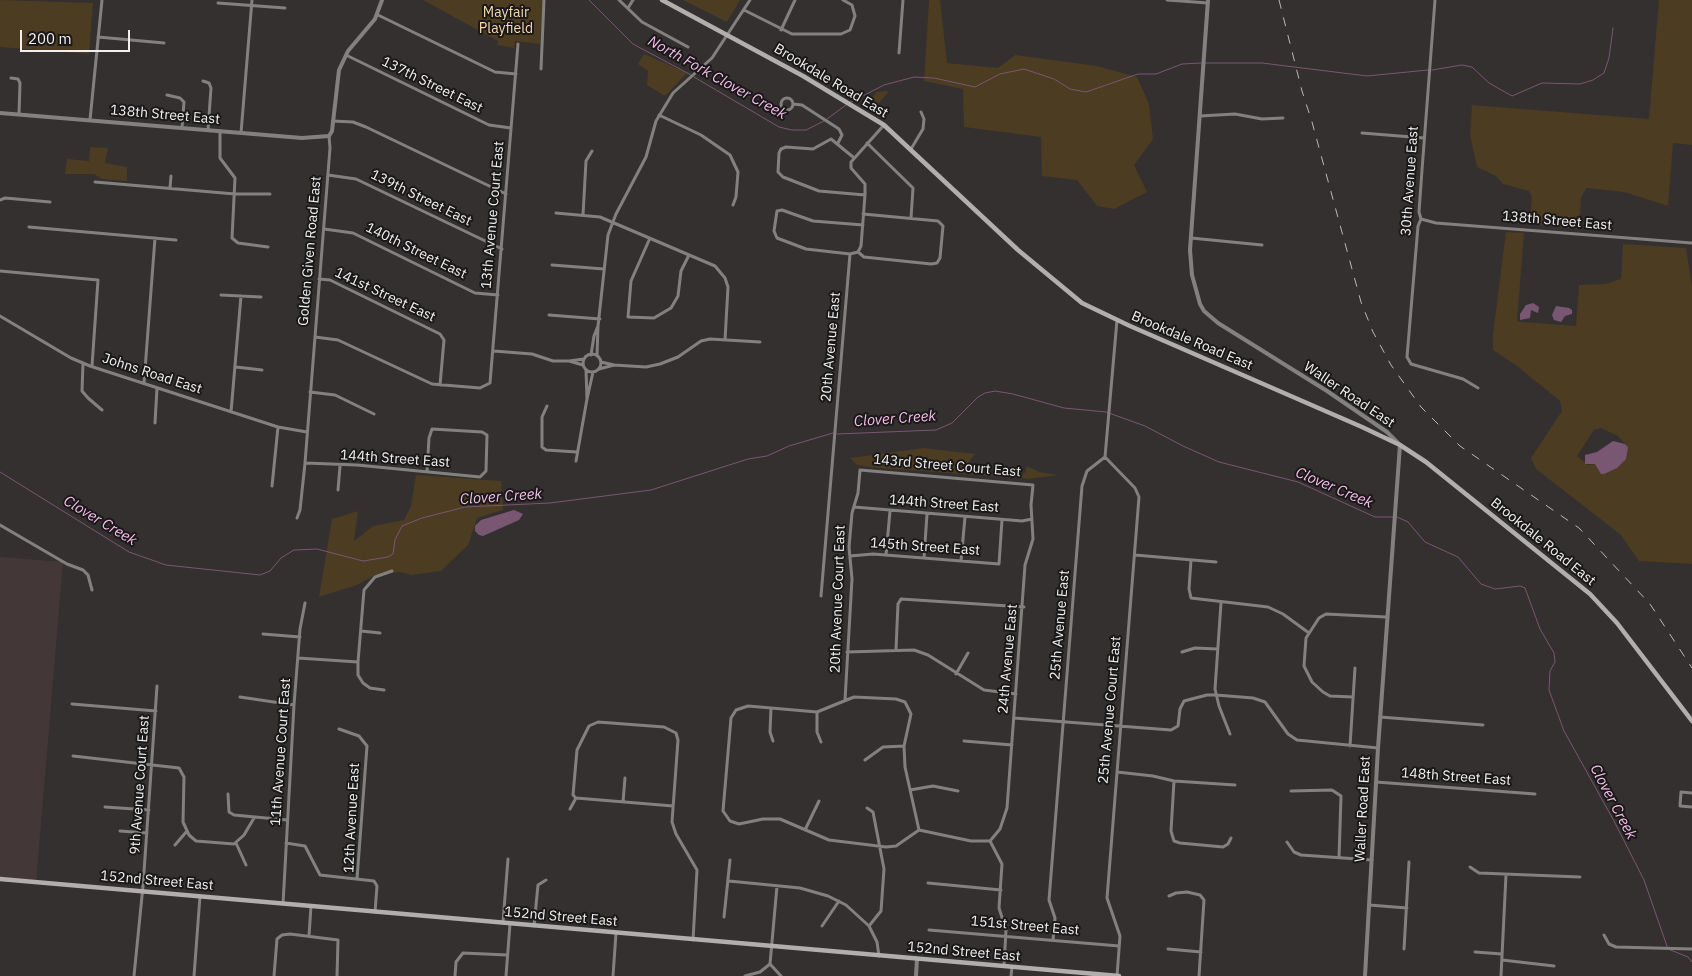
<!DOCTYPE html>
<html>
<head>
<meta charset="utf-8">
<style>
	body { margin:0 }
	#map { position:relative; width:1692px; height:976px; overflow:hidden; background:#343030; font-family:"IBM Plex Sans",sans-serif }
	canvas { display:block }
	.scale { position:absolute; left:20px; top:30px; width:110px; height:22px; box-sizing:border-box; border:2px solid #f2efef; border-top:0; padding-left:6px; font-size:15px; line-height:18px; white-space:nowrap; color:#f2efef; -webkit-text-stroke:4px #1a1818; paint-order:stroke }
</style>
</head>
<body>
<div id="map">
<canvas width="1692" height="976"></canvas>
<div class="scale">200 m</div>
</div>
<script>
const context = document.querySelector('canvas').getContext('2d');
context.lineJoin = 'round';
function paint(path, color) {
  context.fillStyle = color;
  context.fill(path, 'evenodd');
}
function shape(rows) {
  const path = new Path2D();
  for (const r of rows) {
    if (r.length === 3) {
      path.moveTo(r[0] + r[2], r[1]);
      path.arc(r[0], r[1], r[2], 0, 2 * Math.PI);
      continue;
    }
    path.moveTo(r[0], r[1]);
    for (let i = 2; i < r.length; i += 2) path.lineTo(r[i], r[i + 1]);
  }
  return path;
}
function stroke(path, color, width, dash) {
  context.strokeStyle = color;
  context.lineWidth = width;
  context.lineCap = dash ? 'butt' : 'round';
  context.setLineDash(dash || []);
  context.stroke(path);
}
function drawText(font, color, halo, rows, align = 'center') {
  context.font = font + ' "IBM Plex Sans",sans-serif';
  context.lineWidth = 4;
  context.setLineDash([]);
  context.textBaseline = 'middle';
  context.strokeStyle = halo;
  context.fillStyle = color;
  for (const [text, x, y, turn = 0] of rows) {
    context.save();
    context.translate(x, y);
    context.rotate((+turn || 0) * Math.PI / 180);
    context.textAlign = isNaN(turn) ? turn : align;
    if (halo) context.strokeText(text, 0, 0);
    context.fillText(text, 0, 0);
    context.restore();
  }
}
paint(shape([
	[0,557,63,562,36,882,0,879]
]), '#433837');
paint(shape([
	[0,0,93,3,89,54,0,47],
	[423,0,543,0,540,44,515,41,514,48,497,45,498,41],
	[683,0,740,0,727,22],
	[929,0,940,0,947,63,998,68,1015,55,1097,66,1137,77,1149,104,1153,139,1134,165,1147,192,1114,209,1097,206,1077,180,1042,176,1041,137,964,127,963,89,924,81],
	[1659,0,1692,0,1692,145,1673,143,1668,206,1624,192,1586,188,1581,198,1579,229,1530,224,1532,197,1529,191,1503,184,1496,176,1477,167,1470,135,1472,105,1649,119],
	[644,54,687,73,666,95,663,95,647,85,648,71,638,64],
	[889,91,873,110,861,102,872,98,876,92],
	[90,147,108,148,105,163,127,167,127,181,102,179,94,174,65,174,67,159,89,161],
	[1506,232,1524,233,1517,321,1523,322,1576,326,1579,285,1606,284,1621,279,1623,244,1686,248,1692,287,1692,564,1639,561,1621,535,1536,469,1531,458,1562,411,1560,401,1517,366,1493,350,1493,334],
	[1601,428,1618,436,1628,447,1599,471,1596,464,1588,465,1577,456,1594,430],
	[924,448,975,454,970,460,969,467,974,474,1021,475,1025,473,1027,466,1039,472,1058,475,1029,479,868,467,857,465,850,458],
	[416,475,501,481,503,510,477,518,468,545,441,571,412,575,400,572,375,575,357,585,319,597,332,519,358,511,354,541,373,526,404,520,411,506]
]), '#4b3c22');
paint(shape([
	[1533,303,1539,307,1538,313,1531,310,1530,318,1520,320,1520,314,1526,305],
	[1556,306,1569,308,1572,310,1572,314,1565,316,1561,322,1554,320,1552,315],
	[1613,441,1625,444,1628,447,1626,459,1617,468,1604,474,1601,474,1595,464,1585,464,1585,455,1597,452],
	[514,510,523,514,519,520,483,536,479,535,475,531,475,526,481,520]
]), '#795773');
stroke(shape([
	[589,0,633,44,691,75],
	[1205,63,1262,63,1367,76,1428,70],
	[1432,70,1462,65,1472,67,1489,83,1512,96,1542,83,1580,84,1593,80,1604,73,1609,58,1613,28],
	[694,77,779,127,792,130,806,130,824,121],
	[849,103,884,85,914,77,934,78,975,87,1000,74,1024,69,1054,79,1070,89,1086,92,1138,74,1156,74,1182,64,1201,63],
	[827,119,846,105],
	[837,434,936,430,952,423,978,397,985,393,995,391,1013,394,1064,408,1106,412,1145,426,1183,446,1219,462,1298,482,1375,517,1393,517],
	[0,472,129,552,166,565,260,575,270,571,281,558,294,550,317,549,363,561,388,557,393,554,395,540,402,526,422,518,465,507,550,503,651,490,748,459,767,456,789,446,833,433],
	[1397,517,1408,522,1425,542,1458,557,1481,584,1495,589,1520,586,1525,588,1540,629,1554,653,1555,662,1550,671,1549,690,1564,731,1614,821,1644,880,1668,949,1688,957,1692,962]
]), '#795773', 1);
stroke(shape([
	[619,0,642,22,688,47],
	[1167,0,1208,3],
	[1435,0,1422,170,1419,212,1421,219,1418,226,1407,357,1411,364,1463,379,1478,388],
	[218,3,285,8],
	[628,8,633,0],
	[744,10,792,34,841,34,850,30,855,16,852,5,843,0],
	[378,15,495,72,516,74],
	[781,30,795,0],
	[98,37,164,43],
	[899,53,903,0],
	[346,55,489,125,511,128],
	[541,69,544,0],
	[11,78,18,79,20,83,19,114],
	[203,81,209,83,211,88,208,130],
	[167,95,180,98,184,102,182,128],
	[787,104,6],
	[793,104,802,105,839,129,842,135,838,143],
	[659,115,701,135,730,155,738,172,736,197,733,205],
	[1200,116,1235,114,1262,119,1283,118],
	[90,120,102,0],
	[333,121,353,122,366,127,506,194],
	[220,131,220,158,235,178,232,238,238,243,268,247],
	[241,133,252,0],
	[1362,133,1424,138],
	[867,143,913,188,911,218],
	[911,149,923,129,924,119,921,112],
	[853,157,831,139,813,149,786,147,781,149,779,153,778,172,783,177,819,191,865,195],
	[328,175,356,179,502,249],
	[95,182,235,194,270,194],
	[170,188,171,176],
	[0,200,5,198,50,202],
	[556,213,600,217,715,266,725,278,728,287,725,340],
	[583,215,586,161,592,151],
	[1421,219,1436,223,1692,243],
	[863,225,813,221,782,210,777,211,774,231,777,238,806,249,850,254,858,252,861,246,865,195,865,184,851,168,851,162,884,125],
	[29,227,176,240],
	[324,229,353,233,475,293,498,295],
	[650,238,631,281,628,317,654,318,671,308,678,296,681,271,689,255],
	[1191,238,1262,245],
	[858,252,864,257,931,264,937,263,940,258,943,226,938,221,863,214],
	[552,265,604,269],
	[0,271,98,280,92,366],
	[319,279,330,280,440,334,444,340,440,385],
	[221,295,261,297],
	[549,315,600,319],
	[0,316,71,358,90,366,278,427,307,432],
	[598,326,608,235,616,214,646,157,656,121,673,93,712,58,750,0],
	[315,337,338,340,432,384,480,388,490,383,518,44],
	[494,351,532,354,553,361,569,361],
	[592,363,9],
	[591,355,594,336,598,326,597,356],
	[83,363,82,391,88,398,102,410],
	[583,365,569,361,584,359],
	[614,365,646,367,660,364,678,357,701,341,710,339,760,342],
	[236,367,262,370],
	[599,369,614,365,601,362],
	[586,370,587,399,593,372],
	[144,383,155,238],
	[310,392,335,395,374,414],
	[547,406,542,417,542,447,546,450,577,452],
	[231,412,241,296],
	[155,423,157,388],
	[1105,457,1135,488,1139,497,1107,898,1120,936,1117,976],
	[1105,457,1117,320],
	[576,461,587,399],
	[305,463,357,465,480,477,486,471,487,435,482,432,432,429,429,438,427,472],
	[272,486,278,427],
	[338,490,340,466],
	[854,507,1022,521,1032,519],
	[297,518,300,510,305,463,330,148,329,136],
	[0,525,67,564,83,570,88,575,92,590],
	[886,555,890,511],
	[1135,555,1216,562],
	[850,556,873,554,999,564,1002,520],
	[924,558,927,514],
	[1191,560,1189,589,1191,598,1268,607,1283,614,1309,633],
	[961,561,965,517],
	[821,596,850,254],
	[1221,603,1215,689,1219,706,1230,734],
	[361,631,380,633],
	[263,634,300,637],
	[896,649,898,604,901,599,1024,607],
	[847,652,914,650,928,655,984,690,1016,694],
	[1182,652,1195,648,1217,649],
	[298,658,358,662],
	[956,674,968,653],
	[384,690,370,688,363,683,358,675,358,662,364,590,375,577,392,571],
	[240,697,294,705],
	[1353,697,1330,696,1323,692,1312,682,1304,666,1306,638,1319,618,1326,614,1386,617],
	[845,700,852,579,849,547,852,513,858,493,860,470,1033,485,1031,505,1033,539,1025,565,1007,808,1000,829,990,841,971,841,919,830,896,846,886,847,829,840,780,819,763,819,739,824,730,821,723,811,731,718,736,710,748,706,817,712,854,697,896,699,905,702,911,714,904,746,905,767,919,830],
	[72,704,156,711],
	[771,708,770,732,773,741],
	[817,712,817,732,821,742],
	[1380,717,1483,725],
	[1014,718,1171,730,1178,726,1180,709,1184,701,1207,695,1216,695,1253,698,1265,702,1288,734,1297,740,1378,748],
	[339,729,359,736,367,746,357,879],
	[964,741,1012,745],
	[1350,746,1355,668],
	[73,756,179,768,184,777,183,822,189,835,196,841,234,844,244,835,254,818],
	[865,760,883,747,904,746],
	[1117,772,1153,776,1174,781,1235,785],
	[1174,781,1171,831,1174,841,1180,843,1223,847,1228,844,1231,838],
	[1376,782,1535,794],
	[910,790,933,786,958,791],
	[1291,791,1332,790,1341,796,1339,858],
	[1692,793,1681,792,1680,806,1692,807],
	[228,794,229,812,234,815,287,820],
	[576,798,573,795,577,750,589,726,598,722,664,727,676,733,678,740,672,822,676,834,697,870,693,940],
	[576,798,673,806],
	[623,802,625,778],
	[105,807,149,810],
	[867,808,873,812,884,869,881,911,869,926],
	[570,809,576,798],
	[805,830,819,801],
	[120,831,147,833],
	[990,841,1002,864,999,908,1006,930,1004,966],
	[1287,842,1294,852,1301,855,1372,860],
	[236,843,246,865],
	[286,843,305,846,320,875,374,881,377,886,375,912],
	[175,845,187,831],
	[1470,867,1479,873,1580,877],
	[729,881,800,888,828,896,846,905,869,926,877,942,879,956],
	[928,883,1001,890],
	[1169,896,1176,893,1187,892,1200,895,1204,900,1199,976],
	[283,904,294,705,300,629,305,603],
	[1369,905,1407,908],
	[724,917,730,860],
	[503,922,508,859],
	[534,926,538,885,546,880],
	[822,926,839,901],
	[929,930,1119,946],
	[1604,935,1609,944,1616,947,1692,949],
	[309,936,311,906],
	[1053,940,1055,918,1049,900,1082,486,1087,471,1105,457],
	[1168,949,1201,952],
	[1404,949,1409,862],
	[1475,952,1502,954],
	[1502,960,1554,966],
	[770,964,777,886],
	[770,964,781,976],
	[134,976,143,886,157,686],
	[194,976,200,896],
	[274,976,277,939,282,935,290,934,338,940,337,976],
	[455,976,456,962,463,953,507,955],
	[506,976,510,924],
	[613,976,616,933],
	[745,976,760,972,770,964],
	[1011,976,1012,967],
	[1501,976,1506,875]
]), '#838180', 3);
stroke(shape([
	[1208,0,1190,250,1192,275,1200,304,1204,311,1218,323,1327,391,1387,432,1400,445,1378,748,1365,976],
	[0,113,302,138,329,136,332,131,339,70,348,51,375,19,382,0],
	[916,976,917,959]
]), '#838180', 4);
stroke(shape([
	[662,0,803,76,884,125,1018,250,1082,303,1130,326,1362,427,1400,445,1426,462,1590,594,1617,623,1692,721],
	[0,879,1119,976]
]), '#b1afad', 4.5);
stroke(shape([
	[1279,0,1302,91,1312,122,1361,302,1373,332,1391,365,1421,407,1460,446,1579,528,1650,604,1692,668]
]), '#bbb8b8', 1, [9, 9]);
drawText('14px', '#f9daaa', '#1a1818', [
	["Mayfair",506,13],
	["Playfield",506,29]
]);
drawText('14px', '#f2efef', '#1a1818', [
	["Brookdale Road East",831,81,31],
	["137th Street East",432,85,26],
	["138th Street East",165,115,5],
	["30th Avenue East",1410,181,-86],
	["139th Street East",421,198,26],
	["13th Avenue Court East",493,215,-85],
	["138th Street East",1557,221,5],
	["Golden Given Road East",310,251,-85],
	["140th Street East",416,251,26],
	["141st Street East",385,295,25],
	["Brookdale Road East",1192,341,23],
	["20th Avenue East",831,347,-85],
	["Johns Road East",152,374,18],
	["Waller Road East",1349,395,34],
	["144th Street East",395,459,4],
	["143rd Street Court East",947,466,5],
	["144th Street East",944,504,4],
	["Brookdale Road East",1543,542,39],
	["145th Street East",925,547,4],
	["20th Avenue Court East",838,599,-88],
	["25th Avenue East",1060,625,-85],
	["24th Avenue East",1008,659,-85],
	["25th Avenue Court East",1110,710,-85],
	["11th Avenue Court East",281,752,-86],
	["148th Street East",1456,777,4],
	["9th Avenue Court East",140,785,-86],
	["Waller Road East",1363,809,-87],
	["12th Avenue East",352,818,-87],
	["152nd Street East",157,881,5],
	["152nd Street East",561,917,5],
	["151st Street East",1025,926,5],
	["152nd Street East",964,952,5]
]);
drawText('italic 15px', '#f6bdeb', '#1a1818', [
	["North Fork Clover Creek",717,78,29],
	["Clover Creek",895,419,-4],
	["Clover Creek",1334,488,23],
	["Clover Creek",501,497,-4],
	["Clover Creek",100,521,31],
	["Clover Creek",1613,802,62]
]);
</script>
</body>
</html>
